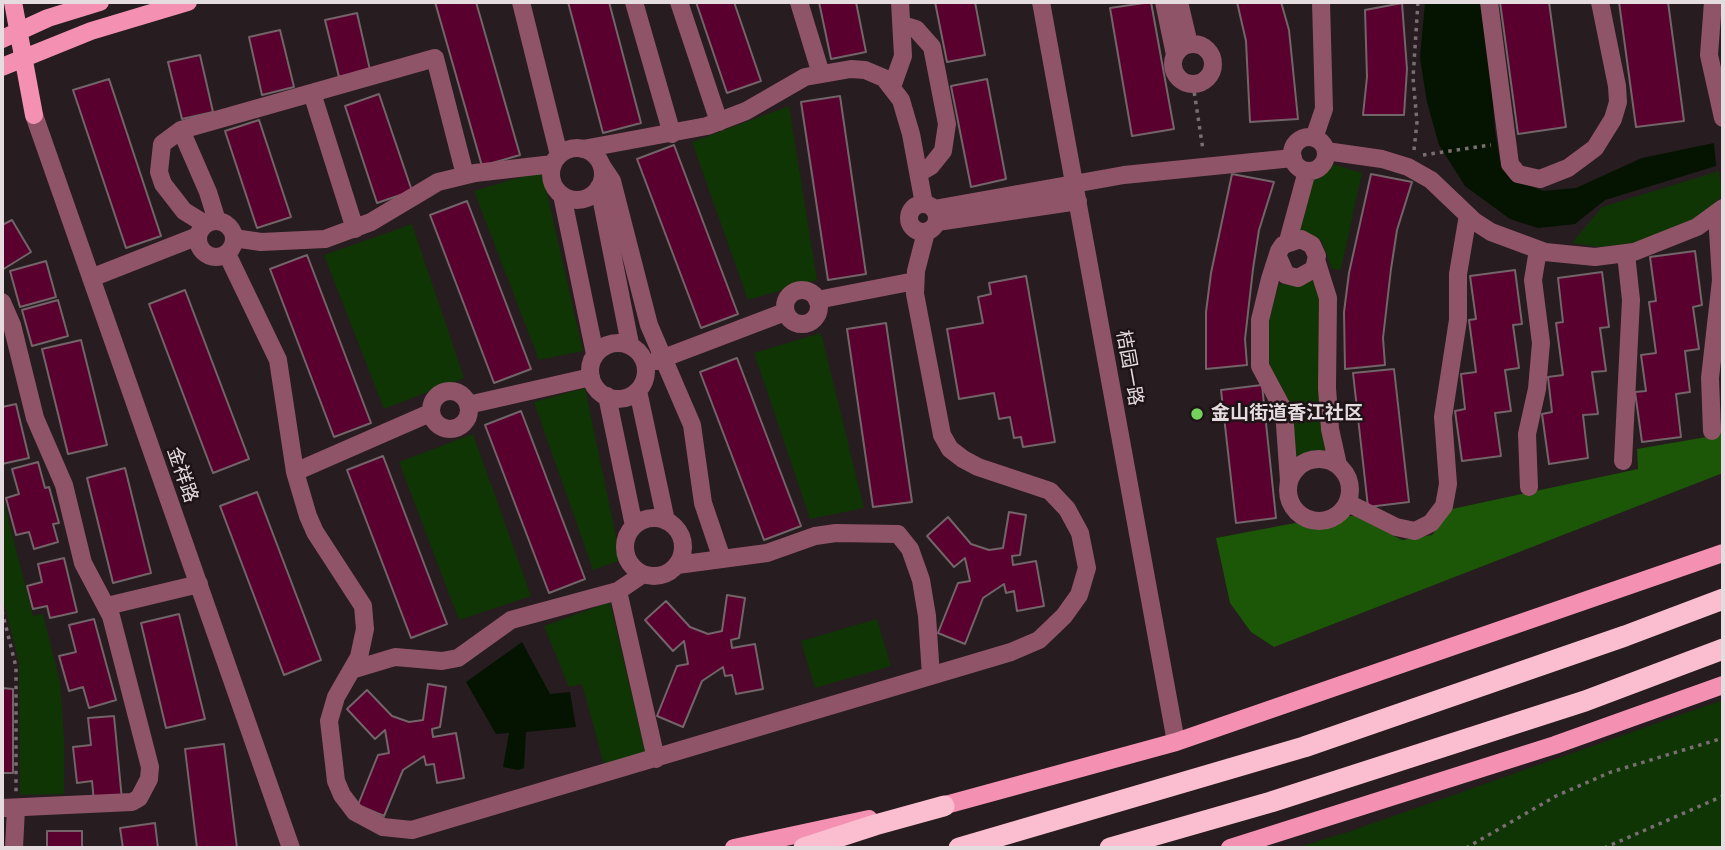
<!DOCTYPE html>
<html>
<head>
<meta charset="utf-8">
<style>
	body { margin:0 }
	#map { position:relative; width:1725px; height:850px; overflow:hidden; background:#271c1f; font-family:"PT Serif",serif }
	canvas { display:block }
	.frame { position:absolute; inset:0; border:4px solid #e4dcde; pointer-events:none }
</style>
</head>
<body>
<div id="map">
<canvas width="1725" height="850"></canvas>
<div class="frame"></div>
</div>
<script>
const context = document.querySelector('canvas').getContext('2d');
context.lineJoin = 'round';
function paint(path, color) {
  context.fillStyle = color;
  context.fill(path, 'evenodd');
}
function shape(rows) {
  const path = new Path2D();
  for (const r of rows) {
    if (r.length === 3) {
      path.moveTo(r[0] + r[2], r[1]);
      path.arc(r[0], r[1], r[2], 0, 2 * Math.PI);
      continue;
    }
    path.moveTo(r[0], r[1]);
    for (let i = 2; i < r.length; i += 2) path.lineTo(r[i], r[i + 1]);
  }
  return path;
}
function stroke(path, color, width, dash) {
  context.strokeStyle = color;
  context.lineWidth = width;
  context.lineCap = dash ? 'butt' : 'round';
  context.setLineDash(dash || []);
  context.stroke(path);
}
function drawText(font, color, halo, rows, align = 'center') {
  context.font = font + ' "PT Serif","Noto Sans SC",serif';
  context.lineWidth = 5;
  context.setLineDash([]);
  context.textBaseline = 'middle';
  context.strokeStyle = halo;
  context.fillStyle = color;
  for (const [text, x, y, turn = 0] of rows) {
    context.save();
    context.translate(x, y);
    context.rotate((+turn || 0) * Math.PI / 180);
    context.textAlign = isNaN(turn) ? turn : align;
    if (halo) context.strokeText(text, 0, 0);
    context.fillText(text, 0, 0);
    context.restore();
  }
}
paint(shape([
	[789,106,817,280,748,300,692,142],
	[1329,163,1362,173,1341,269,1332,269,1321,240,1298,234,1314,177,1324,174],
	[542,171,583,351,539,360,474,191],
	[1719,171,1722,195,1702,217,1633,243,1600,247,1572,243,1602,207],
	[412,224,464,378,384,409,324,255],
	[1316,277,1322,323,1329,456,1314,454,1292,461,1291,418,1282,386,1272,378,1265,334,1279,284,1299,285],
	[821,333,864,508,810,519,754,353],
	[585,388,621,560,593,570,534,402],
	[473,434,531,596,459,620,399,462],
	[2,494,33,616,43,614,60,683,64,736,64,794,20,795,19,663,2,595],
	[610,602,646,755,605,768,582,684,569,687,544,626],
	[877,619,891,666,815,688,801,641],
	[1723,700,1723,848,1296,848,1351,831]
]), '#103505');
paint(shape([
	[1717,423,1723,423,1723,473,1274,647,1251,632,1230,603,1216,538,1295,523,1322,528,1336,525,1345,516,1355,516,1402,540,1432,535,1452,509,1638,469,1637,449,1718,435]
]), '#1b5706');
paint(shape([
	[1485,2,1495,131,1500,160,1513,179,1543,191,1576,188,1642,158,1714,143,1716,166,1605,200,1575,224,1538,228,1510,219,1465,186,1439,145,1427,102,1420,58,1425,3],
	[522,642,550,694,570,692,576,727,526,732,524,768,518,770,503,767,509,733,496,734,466,682]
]), '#041401');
const building = shape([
	[435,2,476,2,520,155,482,166,435,2],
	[568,2,609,2,641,123,603,133,568,2],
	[696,2,734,2,761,81,727,93,696,2],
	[819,2,856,2,866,52,831,59,819,2],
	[935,2,975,2,985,55,947,62,935,2],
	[1151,2,1174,129,1132,136,1110,8,1151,2],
	[1237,2,1281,2,1289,30,1298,119,1250,122,1246,41,1237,2],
	[1500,2,1549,2,1566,127,1518,134,1500,2],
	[1619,2,1668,2,1684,121,1636,127,1619,2],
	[1402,3,1407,69,1404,115,1363,115,1367,77,1365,10,1402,3],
	[357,13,370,70,339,77,325,20,357,13],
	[280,30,294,87,262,95,249,37,280,30],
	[200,55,213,112,182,119,168,62,200,55],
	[109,79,161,236,126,248,73,90,109,79],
	[987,79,1006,179,971,187,951,86,987,79],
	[379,94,412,191,377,203,345,106,379,94],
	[840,96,866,274,828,280,801,102,840,96],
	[259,120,291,217,257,228,225,131,259,120],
	[674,145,738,314,701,328,637,159,674,145],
	[1232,174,1274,182,1259,230,1253,269,1245,339,1247,365,1206,369,1206,312,1211,273,1232,174],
	[1371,174,1412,182,1397,230,1391,269,1383,338,1385,365,1345,369,1344,312,1349,273,1371,174],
	[467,201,531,369,494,383,430,215,467,201],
	[12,220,31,252,2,270,2,225,12,220],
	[1695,251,1702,305,1693,307,1699,349,1685,351,1690,392,1676,394,1681,437,1642,442,1635,392,1646,391,1641,355,1656,353,1649,302,1656,301,1650,257,1695,251],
	[307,255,371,423,334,437,270,269,307,255],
	[46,261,56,297,20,307,10,271,46,261],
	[1515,270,1522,324,1513,325,1519,368,1505,370,1511,411,1495,413,1501,456,1462,461,1455,411,1465,409,1461,374,1476,372,1469,320,1476,319,1470,276,1515,270],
	[1602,272,1609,327,1600,328,1606,371,1592,372,1598,414,1583,415,1588,458,1549,464,1542,414,1552,412,1548,377,1563,375,1556,323,1563,322,1558,278,1602,272],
	[1026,276,1055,442,1023,447,1021,437,1014,438,1010,417,999,419,994,393,959,399,947,329,983,323,978,297,991,294,989,283,1026,276],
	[185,290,249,459,213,473,149,304,185,290],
	[58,300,68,336,32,346,22,310,58,300],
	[886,323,912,502,873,507,847,329,886,323],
	[81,340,107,445,68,454,42,349,81,340],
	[737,358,801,526,764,540,700,372,737,358],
	[1394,369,1409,502,1368,507,1353,373,1394,369],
	[1262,385,1276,518,1236,523,1221,390,1262,385],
	[16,404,29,458,2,464,2,407,16,404],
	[521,411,585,579,549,593,485,425,521,411],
	[383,456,447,624,411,638,347,470,383,456],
	[38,462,45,488,49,487,59,523,53,524,58,542,34,549,29,532,16,535,6,498,19,494,12,469,38,462],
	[125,468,151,573,113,583,87,478,125,468],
	[257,492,321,660,284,675,220,506,257,492],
	[1009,512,1026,515,1020,555,1012,556,1013,565,1036,561,1044,606,1017,611,1014,591,1006,593,1004,584,983,598,965,644,938,633,958,583,970,581,965,558,954,567,927,536,948,517,971,544,989,550,1003,548,1009,512],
	[64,558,77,612,50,618,47,606,33,609,27,586,42,582,38,564,64,558],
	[727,595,745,598,739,638,731,640,732,648,755,644,763,689,736,694,732,675,725,676,723,667,702,681,683,727,657,716,677,666,688,664,684,641,673,651,645,620,666,601,690,627,708,634,722,631,727,595],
	[179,614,205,719,166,728,141,623,179,614],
	[94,619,116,700,89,708,83,687,69,691,59,656,76,652,69,625,94,619],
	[428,684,446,687,440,727,432,729,433,737,456,733,464,778,437,783,434,764,426,765,424,756,403,770,384,816,358,805,378,755,389,753,385,730,375,739,347,709,367,690,392,716,409,722,423,720,428,684],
	[2,688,13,689,13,773,2,773,2,688],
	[114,716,122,800,94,802,92,781,77,783,73,747,91,745,88,718,114,716],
	[224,744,237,848,197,848,185,749,224,744],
	[155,823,158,848,123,848,120,828,155,823],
	[47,831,82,831,82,848,47,848,47,831]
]);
paint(building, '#5a002e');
stroke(building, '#726468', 2);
stroke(shape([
	[1193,84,1203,150],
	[1414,150,1417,122,1413,78,1418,2],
	[1423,155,1491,145],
	[2,611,16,667,16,792],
	[1466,848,1556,796,1611,772,1723,738],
	[1604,848,1723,796]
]), '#796f72', 3.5, [3.5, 5]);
stroke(shape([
	[521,2,559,155],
	[634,2,672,134],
	[679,2,719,122],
	[799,2,821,74],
	[1041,2,1176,742],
	[1164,2,1175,55],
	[1179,2,1189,44],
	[1489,2,1510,164,1518,174,1540,179,1568,168,1595,148,1613,119,1618,102,1617,86,1600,2],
	[1713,2,1709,55,1723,118],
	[903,25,916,29,932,47,947,124,943,151,931,166,919,173],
	[1193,64,20],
	[892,87,903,56,900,2],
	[312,93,355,229],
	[34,115,291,848],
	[181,130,435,58,465,175],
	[1309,154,17],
	[1314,138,1324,109,1321,2],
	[577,174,26],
	[583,149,707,126,746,111,805,77,851,69,865,70,884,78,901,100,911,134,924,204],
	[1326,151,1382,159,1408,167,1431,180,1474,221,1491,232,1545,252,1595,257,1634,252,1697,227,1723,208],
	[602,166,612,181,649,325,692,425,703,503,722,559],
	[599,187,630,344],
	[562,195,595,354],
	[923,218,14],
	[934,209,1124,175,1293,158],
	[216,239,18],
	[937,222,1078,201],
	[205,224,184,211,163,184,159,172,162,144,181,130,208,192,217,221],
	[234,238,261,242,325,239,371,222,438,182,475,173,553,164],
	[1288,241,1307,171],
	[227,254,278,360,295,472,308,516,315,532,363,606,365,629,359,657,336,697,329,721,336,781,342,795,355,812,383,827,412,830,1011,652,1039,640,1064,616,1079,595,1087,568,1080,533,1067,509,1050,491,978,467,963,459,950,449,942,435,915,294,916,271,926,232],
	[1278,257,1286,275,1298,278,1314,269,1317,256,1312,245,1301,239,1283,245,1279,251,1270,279,1260,320,1260,366,1284,411,1289,481],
	[1317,263,1328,298,1327,388,1330,429,1338,465],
	[91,278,198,236],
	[802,307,17],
	[817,300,915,281],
	[2,302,12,325,35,418,64,485,83,563,111,616,150,767,149,779,139,798,132,802,2,808],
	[618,371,28],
	[656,361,785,312],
	[450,410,19],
	[638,391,666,521],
	[607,396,634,526],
	[468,405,591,377],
	[1712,431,1710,378,1721,280,1717,214],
	[1319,490,31],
	[1623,461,1631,300,1626,254],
	[295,472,430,413],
	[1529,487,1527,434,1537,389,1541,343,1533,280,1538,250],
	[1348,503,1396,527,1415,531,1431,523,1444,506,1448,484,1443,417,1458,320,1458,274,1468,215],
	[654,547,29],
	[677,565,767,553,815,536,836,533,898,534,910,549,921,580,927,616,931,676],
	[618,591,656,759],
	[107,606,199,584],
	[355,669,395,657,442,661,458,658,511,620,618,591,643,574],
	[14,848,16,808]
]), '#905469', 18);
stroke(shape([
	[13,2,34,115],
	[2,39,48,18,100,2],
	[2,67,91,31,188,2],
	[931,809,1176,742,1723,553],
	[734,848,869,819],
	[1230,848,1555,745,1723,685]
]), '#f491b3', 18);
stroke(shape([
	[804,848,875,825,944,806],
	[959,848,1304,747,1625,636,1723,599],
	[1110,848,1271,802,1585,701,1723,649]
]), '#fbbed1', 21);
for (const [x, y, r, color] of [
	[1197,414,7,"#74d25c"]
]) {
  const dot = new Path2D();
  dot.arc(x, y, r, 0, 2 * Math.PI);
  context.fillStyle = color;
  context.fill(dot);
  stroke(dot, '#1e1316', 2.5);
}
drawText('19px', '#e4dcde', '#1e1316', [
	["桔园一路",1129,368,80],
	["金祥路",182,475,71]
]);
drawText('bold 19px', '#e4dcde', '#1e1316', [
	["金山街道香江社区",1211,414]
], 'left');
</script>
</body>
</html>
